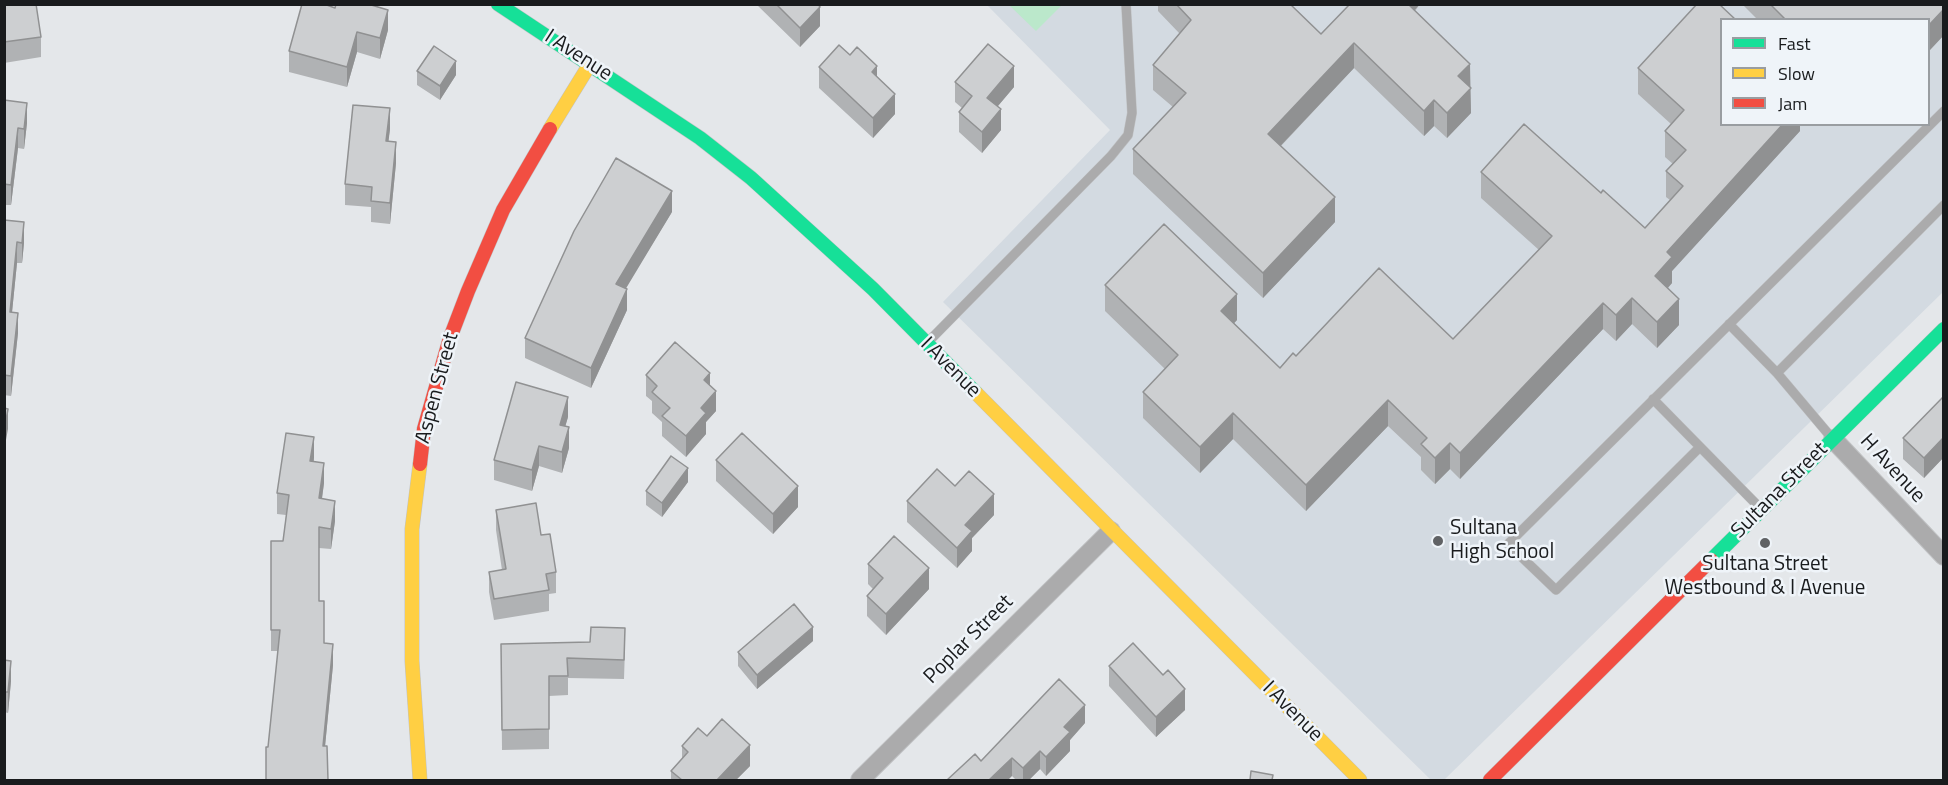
<!DOCTYPE html>
<html>
<head>
<meta charset="utf-8">
<style>
	body { margin:0 }
	#map { position:relative; width:1948px; height:785px; overflow:hidden; background:#e4e7ea; font-family:"Titillium Web",sans-serif }
	canvas { display:block }
	.frame { position:absolute; inset:0; border:6px solid #191b1d; pointer-events:none }
	.legend { position:absolute; left:1720px; top:18px; width:210px; height:108px; box-sizing:border-box; background:#eff4f9; border:2px solid #999da1; margin:0; padding:8px 10px; list-style:none; font-size:18px; color:#191b1d }
	.legend li { display:flex; align-items:center; gap:12px; height:30px }
	.legend b { width:30px; border:2px solid #999da1 }
</style>
</head>
<body>
<div id="map">
<canvas width="1948" height="785"></canvas>
<div class="frame"></div>
<ul class="legend">
<li><b style="height:8px;background:#16e098"></b>Fast</li>
<li><b style="height:8px;background:#ffcf43"></b>Slow</li>
<li><b style="height:8px;background:#f24e42"></b>Jam</li>
</ul>
</div>
<script>
const context = document.querySelector('canvas').getContext('2d');
context.lineJoin = 'round';
function paint(path, color) {
  context.fillStyle = color;
  context.fill(path, 'evenodd');
}
function shape(rows) {
  const path = new Path2D();
  for (const r of rows) {
    path.moveTo(r[0], r[1]);
    for (let i = 2; i < r.length; i += 2) path.lineTo(r[i], r[i + 1]);
  }
  return path;
}
function stroke(path, color, width, dash) {
  context.strokeStyle = color;
  context.lineWidth = width;
  context.lineCap = dash ? 'butt' : 'round';
  context.setLineDash(dash || []);
  context.stroke(path);
}
function drawText(font, color, halo, rows, align = 'center') {
  context.font = font + ' "Titillium Web",sans-serif';
  context.lineWidth = 5;
  context.setLineDash([]);
  context.textBaseline = 'middle';
  context.strokeStyle = halo;
  context.fillStyle = color;
  for (const [text, x, y, turn = 0] of rows) {
    context.save();
    context.translate(x, y);
    context.rotate((+turn || 0) * Math.PI / 180);
    context.textAlign = isNaN(turn) ? turn : align;
    if (halo) context.strokeText(text, 0, 0);
    context.fillText(text, 0, 0);
    context.restore();
  }
}
paint(shape([
	[987,5,1943,5,1943,292,1444,780,1431,780,943,302,1110,130],
	[1722,20,1928,20,1928,124,1722,124]
]), '#d3dae1');
paint(shape([
	[1009,5,1062,5,1036,31]
]), '#bbe8cb');
const lane = shape([
	[1729,324,1777,373,1831,437],
	[928,342,1111,156,1128,135,1132,113,1126,4],
	[1777,373,1944,205],
	[1653,399,1761,509],
	[1700,447,1556,590,1508,544,1944,111]
]);
const street = shape([
	[1833,439,1944,556],
	[860,780,1111,531]
]);
const fast = shape([
	[498,4,700,138,751,178,873,289,976,393],
	[1711,560,1944,329]
]);
const slow = shape([
	[550,129,590,64],
	[976,393,1360,780],
	[420,464,412,529,412,661,420,780]
]);
const jam = shape([
	[420,464,424,429,450,338,468,291,503,210,550,129],
	[1490,780,1711,560]
]);
stroke(lane, '#c0c2c4', 10);
stroke(street, '#c0c2c4', 20);
stroke(fast, '#c0c2c4', 15);
stroke(slow, '#c0c2c4', 15);
stroke(jam, '#c0c2c4', 15);
stroke(lane, '#ababac', 9);
stroke(street, '#ababac', 18);
stroke(fast, '#16e098', 14);
stroke(slow, '#ffcf43', 14);
stroke(jam, '#f24e42', 14);
paint(shape([
	[4,4,41,37,41,57,4,63],
	[302,4,388,30,380,59,357,52,347,87,289,72,289,51],
	[756,4,818,4,820,26,800,47],
	[1158,4,1290,4,1321,34,1350,4,1420,4,1415,11,1470,87,1471,113,1447,138,1434,126,1424,136,1354,68,1281,146,1335,222,1263,298,1133,174,1133,149,1173,107,1153,90,1153,65,1180,34,1158,11],
	[1742,4,1944,4,1944,35,1929,51,1929,20,1758,20],
	[850,55,877,77,895,114,873,138,819,88,819,67],
	[1638,68,1800,124,1800,131,1672,271,1672,283,1668,288,1679,325,1657,348,1632,324,1616,341,1603,329,1460,479,1450,469,1435,484,1421,470,1421,457,1388,426,1306,511,1233,439,1200,473,1143,418,1143,392,1165,369,1105,311,1105,285,1237,320,1234,323,1280,368,1296,356,1453,339,1539,250,1481,198,1481,172,1601,193,1645,228,1670,200,1666,197,1666,171,1673,164,1665,157,1665,131,1671,124,1638,94],
	[417,71,456,75,440,100,417,85],
	[955,82,1014,87,997,107,1001,130,982,153,959,132,959,112,962,108,955,102],
	[4,100,27,123,24,149,18,148,11,205,4,205],
	[390,129,388,142,396,163,390,224,371,222,371,207,345,205,345,184],
	[672,212,625,288,627,310,591,388,525,358,525,338],
	[4,220,24,243,22,263,17,263,12,312,18,333,11,396,4,395],
	[646,375,710,385,716,411,706,422,706,434,686,457,662,436,662,422,652,413,652,401,646,396],
	[1944,396,1944,457,1924,478,1903,459,1903,438],
	[568,417,565,426,569,448,562,473,539,466,532,491,494,480,494,460],
	[314,458,314,461,324,483,322,499,335,521,331,549,319,548,319,601,324,643,333,665,325,746,268,747,278,651,271,651,271,541,283,541,286,515,277,514,277,493],
	[716,460,798,507,773,534,716,481],
	[688,482,662,517,646,505,646,491],
	[955,486,994,515,972,538,972,551,957,568,907,522,907,501],
	[496,510,541,535,556,572,556,593,549,594,549,611,494,620,489,592,489,572,502,570,496,530],
	[868,564,929,589,886,635,867,616,867,596,873,589,868,584],
	[813,641,757,689,738,666,738,652],
	[501,644,625,647,624,679,568,678,568,695,549,696,549,749,502,750],
	[4,660,11,681,8,713,4,712],
	[1109,666,1185,710,1156,737,1109,686],
	[1085,723,1070,740,1070,751,1046,776,1040,769,1029,780,1016,780,1012,776,981,761],
	[707,736,750,766,736,780,671,780,671,771,682,759,682,746]
]), '#b0b2b4');
paint(shape([
	[1402,4,1420,4,1402,24],
	[820,7,820,26,800,47,800,28],
	[1944,9,1944,35,1929,51,1929,25],
	[388,10,388,30,380,59,380,38],
	[357,32,357,52,347,87,347,67],
	[1354,43,1354,68,1268,159,1268,134],
	[456,61,456,75,440,100,440,86],
	[1470,64,1471,113,1447,138,1447,113,1458,76],
	[877,66,877,86,872,72],
	[1014,66,1014,87,987,119,987,98],
	[895,94,895,114,873,138,873,118],
	[1434,100,1434,126,1424,136,1424,111],
	[27,103,27,123,24,149,24,129],
	[390,108,390,129,386,162,386,141],
	[1001,109,1001,130,982,153,982,132],
	[1783,124,1800,124,1800,131,1672,271,1672,283,1655,302,1655,276,1667,252],
	[18,128,18,148,11,205,11,185],
	[396,142,396,163,390,224,390,203],
	[672,191,672,212,616,305,616,284],
	[1335,197,1335,222,1263,298,1263,273],
	[24,222,24,243,22,263,22,243],
	[17,242,17,263,10,332,10,312],
	[627,289,627,310,591,388,591,368],
	[1237,294,1237,320,1221,337,1221,311],
	[1632,298,1632,324,1616,341,1616,315],
	[1679,299,1679,325,1657,348,1657,322],
	[1603,303,1603,329,1460,479,1460,453],
	[18,313,18,333,11,396,11,376],
	[710,373,710,393,704,380],
	[716,391,716,411,706,422,706,434,686,457,686,436,701,408],
	[568,397,568,417,560,445,560,425],
	[1388,400,1388,426,1306,511,1306,485],
	[8,409,8,429,4,451,4,431],
	[1233,413,1233,439,1200,473,1200,447],
	[569,427,569,448,562,473,562,452],
	[314,437,314,458,310,481,310,461],
	[1944,437,1944,457,1924,478,1924,458],
	[1450,443,1450,469,1435,484,1435,458],
	[539,446,539,466,532,491,532,470],
	[324,463,324,483,319,519,319,498],
	[688,468,688,482,662,517,662,503],
	[798,486,798,507,773,534,773,514],
	[994,494,994,515,972,538,972,551,957,568,957,548,965,525],
	[335,501,335,521,331,549,331,529],
	[929,568,929,589,886,635,886,614],
	[813,627,813,641,757,689,757,675],
	[333,644,333,665,323,767,323,746],
	[11,661,11,681,8,713,8,692],
	[1185,689,1185,710,1156,737,1156,717],
	[1085,705,1085,723,1070,740,1070,751,1046,776,1046,757,1064,727],
	[750,745,750,766,736,780,717,780],
	[1040,751,1040,769,1029,780,1023,780,1023,768],
	[1012,758,1012,776,1008,780,989,780]
]), '#909192');
const building = shape([
	[4,4,36,4,41,37,4,42,4,4],
	[302,4,324,4,335,8,336,4,368,4,388,10,380,38,357,32,347,67,289,51,302,4],
	[776,4,818,4,820,7,800,28,776,4],
	[1176,4,1290,4,1321,34,1350,4,1408,4,1470,64,1458,76,1471,88,1447,113,1434,100,1424,111,1354,43,1268,134,1335,197,1263,273,1133,149,1186,93,1153,65,1191,20,1176,4],
	[1697,4,1719,4,1736,20,1722,20,1722,124,1783,124,1667,252,1672,257,1655,276,1679,299,1657,322,1632,298,1616,315,1603,303,1460,453,1450,443,1435,458,1421,444,1427,438,1388,400,1306,485,1233,413,1200,447,1143,392,1178,355,1105,285,1164,224,1237,294,1221,311,1280,368,1293,353,1296,356,1379,268,1453,339,1552,236,1481,172,1524,124,1601,193,1603,190,1645,228,1683,186,1666,171,1686,150,1665,131,1684,110,1638,68,1697,4],
	[1770,4,1944,4,1944,9,1929,25,1929,20,1786,20,1770,4],
	[988,44,1014,66,987,98,1001,109,982,132,959,112,972,96,955,82,988,44],
	[839,45,850,55,857,47,877,66,872,72,895,94,873,118,819,67,839,45],
	[434,46,456,61,440,86,417,71,434,46],
	[4,100,27,103,24,129,18,128,11,185,4,184,4,100],
	[353,105,390,108,386,141,396,142,390,203,371,201,372,187,345,184,353,105],
	[616,158,672,191,616,284,627,289,591,368,525,338,574,231,616,158],
	[4,220,24,222,22,243,17,242,10,312,18,313,11,376,4,375,4,220],
	[675,342,710,373,704,380,716,391,701,408,706,413,686,436,662,416,670,408,652,392,657,386,646,375,675,342],
	[516,382,568,397,560,425,569,427,562,452,539,446,532,470,494,460,516,382],
	[1944,396,1944,437,1924,458,1903,438,1944,396],
	[4,408,8,409,4,431,4,408],
	[286,433,314,437,310,461,324,463,319,498,335,501,331,529,319,527,319,601,324,601,324,643,333,644,323,746,327,746,328,780,266,780,266,747,268,747,280,630,271,630,271,541,283,541,289,495,277,493,286,433],
	[742,433,798,486,773,514,716,460,742,433],
	[671,456,688,468,662,503,646,491,671,456],
	[937,469,955,486,969,471,994,494,965,525,972,531,957,548,907,501,937,469],
	[536,503,541,535,550,534,556,572,546,574,549,590,494,599,489,572,506,569,496,510,536,503],
	[894,536,929,568,886,614,867,596,883,578,868,564,894,536],
	[794,604,813,627,757,675,738,652,794,604],
	[591,627,625,628,624,660,567,658,568,676,549,676,549,729,502,730,501,644,590,642,591,627],
	[1133,643,1163,675,1168,670,1185,689,1156,717,1109,666,1133,643],
	[4,660,11,661,8,692,4,692,4,660],
	[1059,679,1085,705,1064,727,1070,732,1046,757,1040,751,1023,768,1012,758,989,780,947,780,975,754,981,761,1059,679],
	[722,719,750,745,717,780,682,780,671,771,688,752,682,746,698,728,707,736,722,719],
	[1251,771,1273,775,1272,780,1250,780,1251,771]
]);
paint(building, '#cdcfd1');
stroke(building, '#909192', 1.5);
for (const [x, y, r, color] of [
	[1438,541,6,"#606265"],
	[1765,543,6,"#606265"]
]) {
  const dot = new Path2D();
  dot.arc(x, y, r, 0, 2 * Math.PI);
  context.fillStyle = color;
  context.fill(dot);
  stroke(dot, '#eff4f9', 2);
}
drawText('21px', '#191b1d', '#eff4f9', [
	["I Avenue",578,56,33],
	["I Avenue",950,368,45],
	["Aspen Street",438,388,-75],
	["H Avenue",1892,469,47],
	["Sultana Street",1780,491,-45],
	["Poplar Street",969,640,-45],
	["I Avenue",1292,712,45]
]);
drawText('21px', '#191b1d', '#eff4f9', [
	["Sultana",1450,529],
	["High School",1450,553],
	["Sultana Street",1765,565,"center"],
	["Westbound & I Avenue",1765,589,"center"]
], 'left');
</script>
</body>
</html>
